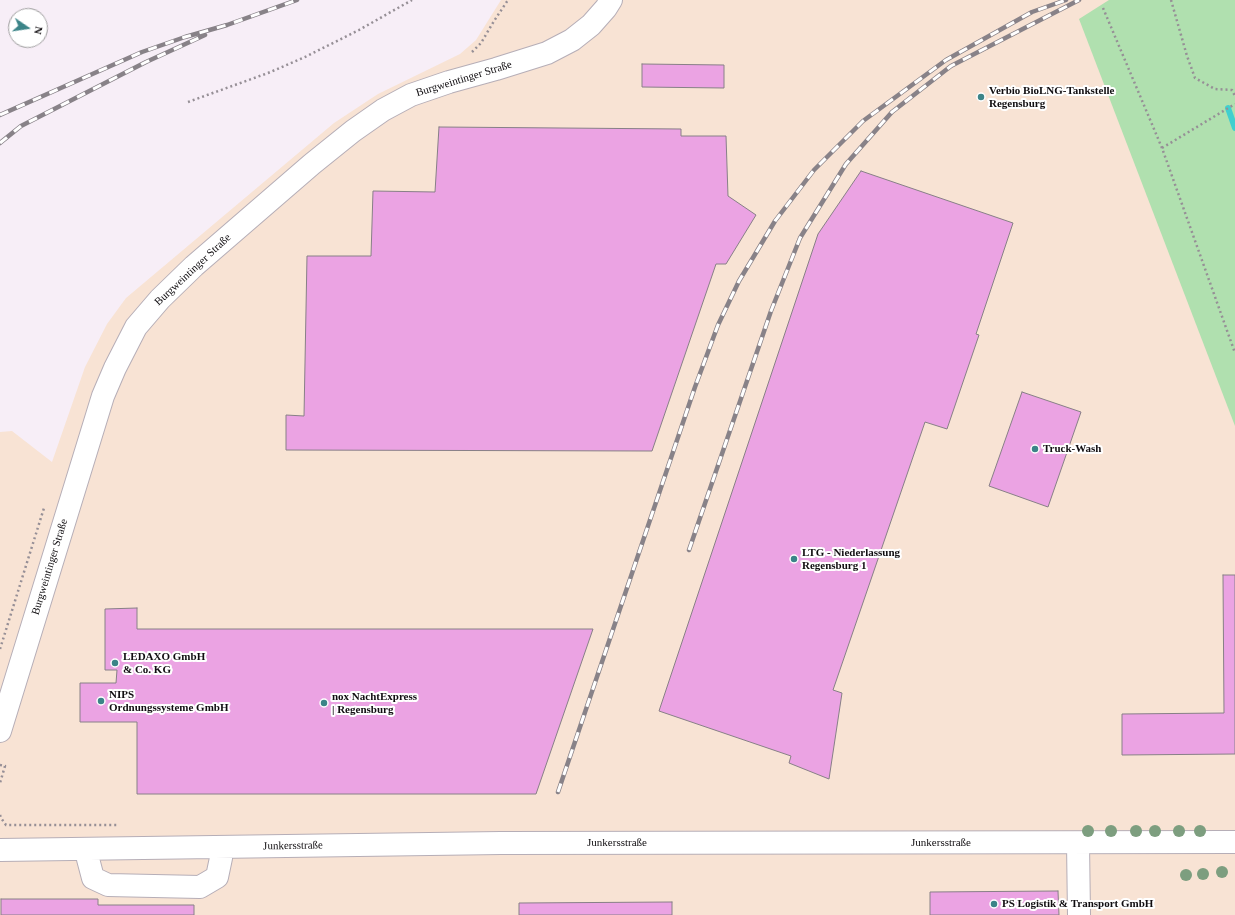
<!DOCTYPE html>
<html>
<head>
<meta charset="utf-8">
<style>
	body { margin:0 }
	#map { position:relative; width:1235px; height:915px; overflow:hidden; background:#f7eef7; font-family:"Times New Roman",serif }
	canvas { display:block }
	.north { position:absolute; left:8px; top:8px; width:40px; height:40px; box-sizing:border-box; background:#fff; border:1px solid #9f9e9f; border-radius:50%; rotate:103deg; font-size:11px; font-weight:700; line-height:16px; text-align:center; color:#100d10 }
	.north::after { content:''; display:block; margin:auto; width:14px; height:18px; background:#3b8488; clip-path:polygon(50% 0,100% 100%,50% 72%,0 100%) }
</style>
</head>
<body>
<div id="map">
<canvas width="1235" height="915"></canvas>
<div class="north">N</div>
</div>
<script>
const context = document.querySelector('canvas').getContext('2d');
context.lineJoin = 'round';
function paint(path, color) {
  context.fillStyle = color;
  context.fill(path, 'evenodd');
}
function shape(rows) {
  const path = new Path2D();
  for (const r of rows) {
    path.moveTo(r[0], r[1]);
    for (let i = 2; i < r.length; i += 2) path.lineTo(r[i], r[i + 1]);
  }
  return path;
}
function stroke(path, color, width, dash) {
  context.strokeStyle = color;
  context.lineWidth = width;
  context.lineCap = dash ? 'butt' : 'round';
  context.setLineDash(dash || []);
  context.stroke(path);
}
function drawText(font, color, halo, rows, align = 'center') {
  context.font = font + ' "Times New Roman",serif';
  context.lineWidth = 4;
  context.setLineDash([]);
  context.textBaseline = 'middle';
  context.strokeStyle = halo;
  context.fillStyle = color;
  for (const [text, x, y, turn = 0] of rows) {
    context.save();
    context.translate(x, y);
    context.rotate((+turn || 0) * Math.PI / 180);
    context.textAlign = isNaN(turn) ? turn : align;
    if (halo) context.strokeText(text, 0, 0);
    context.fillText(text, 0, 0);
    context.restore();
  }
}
paint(shape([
	[501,0,1235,0,1235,915,0,915,0,432,12,431,52,462,85,367,107,324,126,298,334,123,378,94,460,54,476,40]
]), '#f8e3d4');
paint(shape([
	[1109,0,1235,0,1235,426,1079,19]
]), '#b0e0af');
stroke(shape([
	[1228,108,1235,128]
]), '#41cfcf', 6);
const building = shape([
	[642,64,724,65,724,88,642,87,642,64],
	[439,127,681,129,681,136,726,136,728,196,756,215,726,264,716,264,652,451,286,450,286,415,304,416,307,256,371,256,373,191,435,192,439,127],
	[861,171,1013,223,976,334,979,335,947,429,925,422,833,690,842,693,829,779,789,763,791,756,659,711,818,234,861,171],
	[1022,392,1081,412,1048,507,989,486,1022,392],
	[1223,575,1235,575,1235,754,1122,755,1122,714,1224,713,1223,575],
	[137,608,137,629,593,629,536,794,137,794,137,722,80,722,80,683,116,683,117,670,105,670,105,609,137,608],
	[1058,891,1059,915,930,915,930,892,1058,891],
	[1,899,98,899,98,905,194,905,194,915,1,915,1,899],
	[672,902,672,915,519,915,519,903,672,902]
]);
paint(building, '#eba3e3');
stroke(building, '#888087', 1);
const minor = shape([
	[0,731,103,396,115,368,136,327,160,299,194,266,312,164,353,131,383,110,411,95,449,82,496,69,547,53,572,40,591,25,606,8,611,0],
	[1078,843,1079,915],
	[88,849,88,859,93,878,108,885,200,887,217,877,221,858,219,847],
	[0,850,501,843,1235,842]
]);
stroke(minor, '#b6aeb7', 24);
stroke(shape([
	[1171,0,1187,56,1195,78,1215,89,1232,90,1235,96],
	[1103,8,1162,148,1235,353],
	[472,52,481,43,494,21,508,0],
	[188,102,268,73,305,57,359,30,412,0],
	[1162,148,1235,104],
	[0,649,44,508],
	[0,765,5,766,0,783],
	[0,815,1,818,6,825,119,825]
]), '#968f96', 2.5, [2, 3]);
stroke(minor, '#fff', 22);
const rail = shape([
	[0,115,142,52,185,37,227,25,297,0],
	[0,143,21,126,146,62,205,35],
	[689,550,771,311,800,238,846,164,892,112,951,66,1079,0],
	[558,792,695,387,718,325,739,281,775,221,814,170,863,121,946,60,1032,12,1066,0]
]);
stroke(rail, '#888288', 4.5);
stroke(rail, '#fff', 3, [9]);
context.fillStyle = '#7d9e7f';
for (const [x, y] of [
	[1088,831],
	[1111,831],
	[1136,831],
	[1155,831],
	[1179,831],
	[1200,831],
	[1222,872],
	[1203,874],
	[1186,875]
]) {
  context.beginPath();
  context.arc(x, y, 6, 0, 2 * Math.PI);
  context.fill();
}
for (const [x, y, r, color] of [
	[981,97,4,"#3b8488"],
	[1035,449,4,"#3b8488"],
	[794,559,4,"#3b8488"],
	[115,663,4,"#3b8488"],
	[101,701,4,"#3b8488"],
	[324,703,4,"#3b8488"],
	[994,904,4,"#3b8488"]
]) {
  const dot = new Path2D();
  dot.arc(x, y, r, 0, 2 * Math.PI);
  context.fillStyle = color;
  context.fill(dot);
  stroke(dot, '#fff', 1.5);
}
drawText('11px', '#100d10', '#fff', [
	["Burgweintinger Straße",464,79,-17],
	["Burgweintinger Straße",193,270,-43],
	["Burgweintinger Straße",50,567,-73],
	["Junkersstraße",617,843],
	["Junkersstraße",941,843],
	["Junkersstraße",293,846,-1]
]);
drawText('bold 11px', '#100d10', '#fff', [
	["Verbio BioLNG-Tankstelle",989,91],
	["Regensburg",989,104],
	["Truck-Wash",1043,449],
	["LTG - Niederlassung",802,553],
	["Regensburg 1",802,566],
	["LEDAXO GmbH",123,657],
	["& Co. KG",123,670],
	["NIPS",109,695],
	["Ordnungssysteme GmbH",109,708],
	["nox NachtExpress",332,697],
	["| Regensburg",332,710],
	["PS Logistik & Transport GmbH",1002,904]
], 'left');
</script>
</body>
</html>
